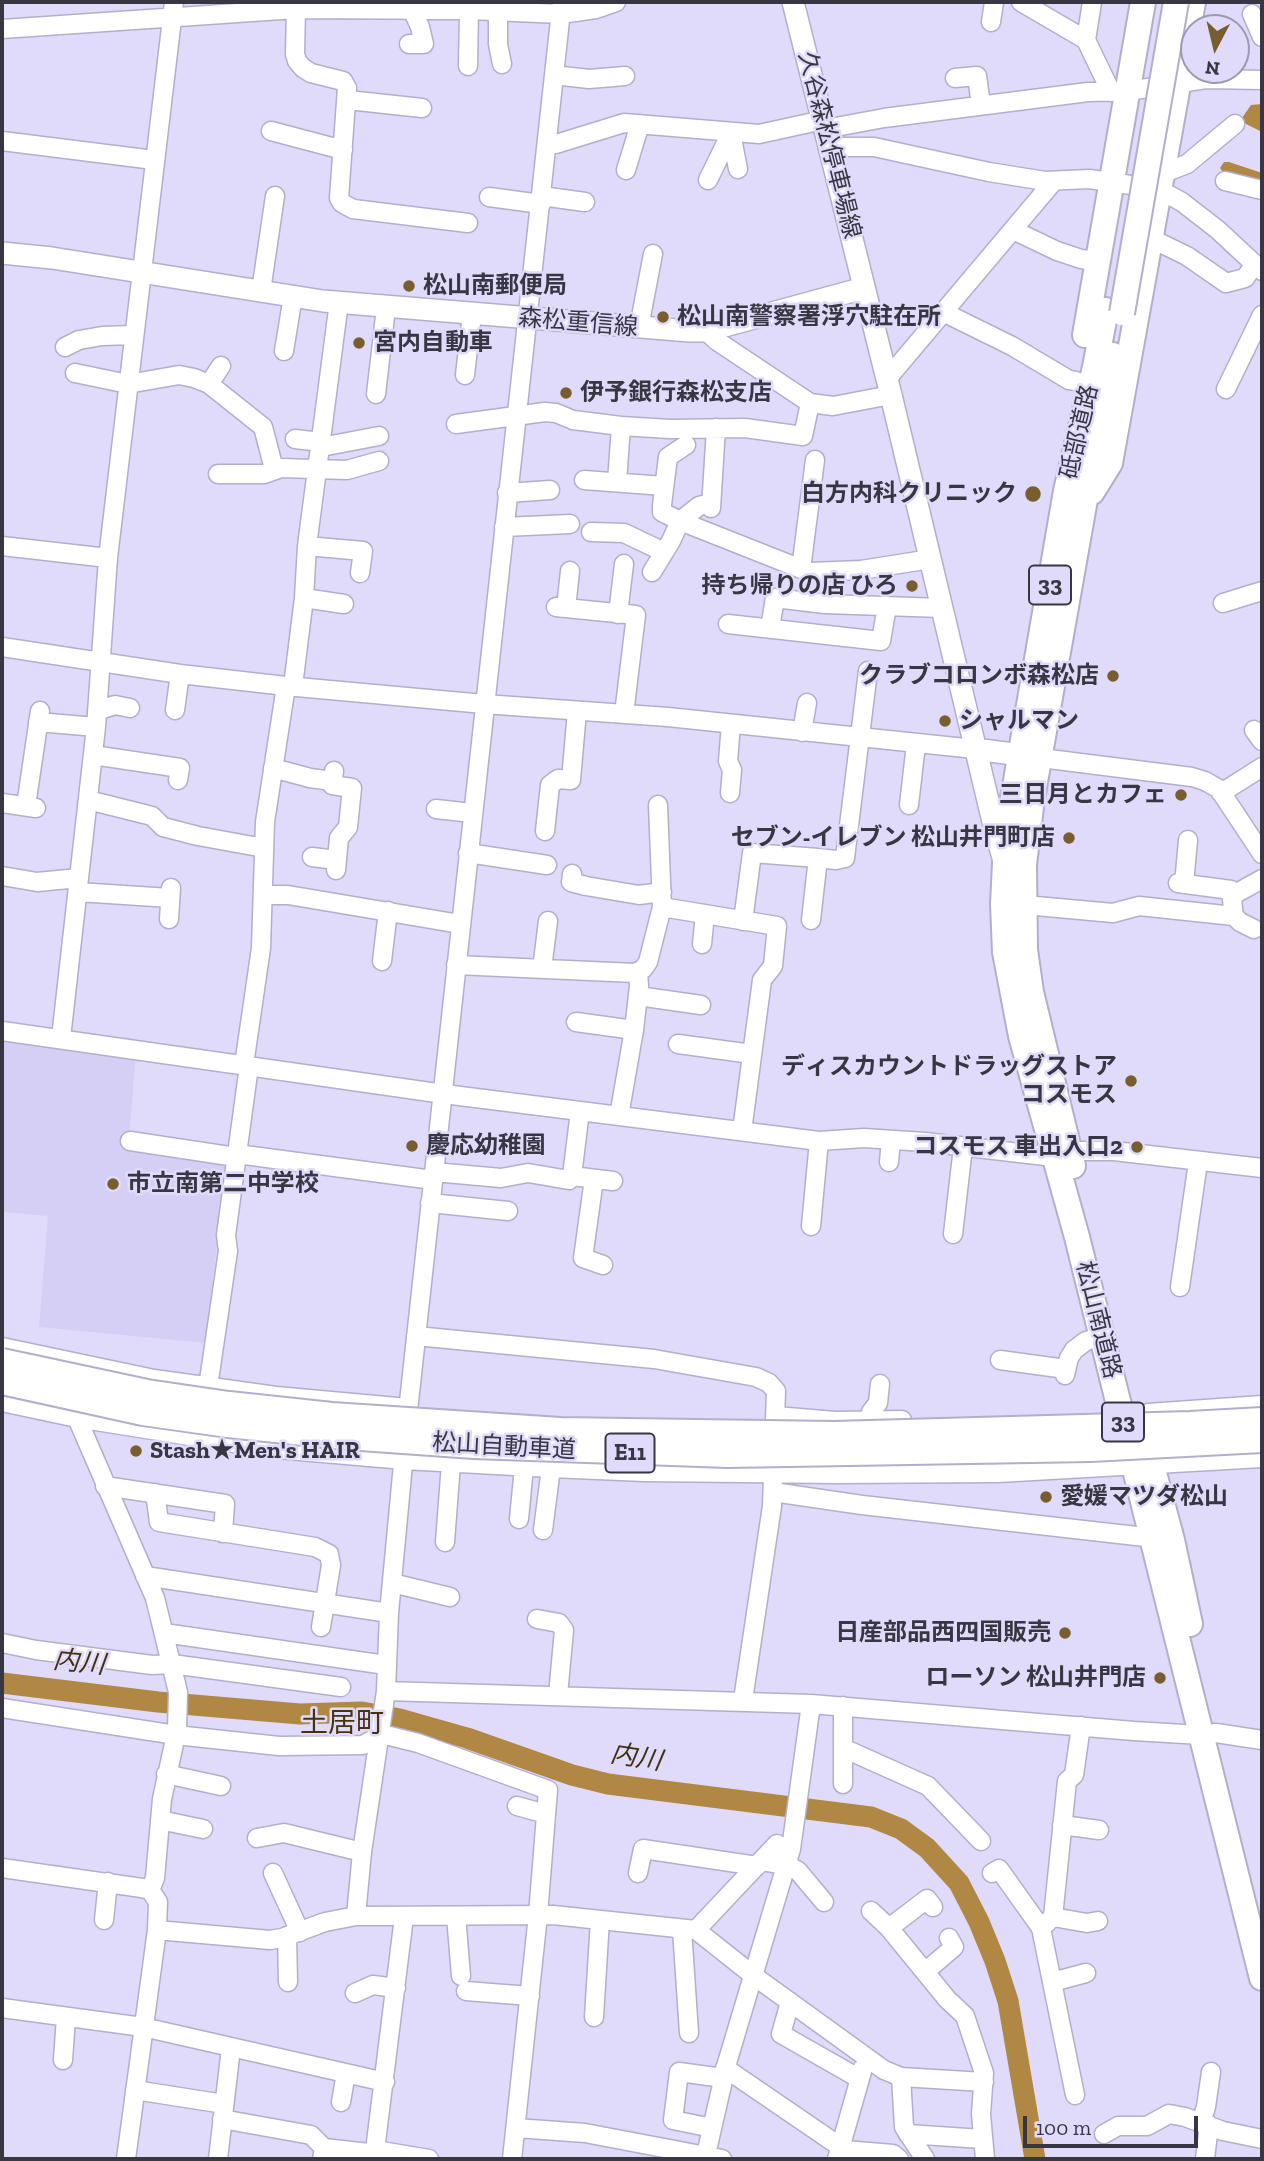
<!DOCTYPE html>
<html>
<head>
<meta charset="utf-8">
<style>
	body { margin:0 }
	#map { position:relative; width:1264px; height:2161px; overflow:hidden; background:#e0dbfa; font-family:"Zilla Slab",serif }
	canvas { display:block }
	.frame { position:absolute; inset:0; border:4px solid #383642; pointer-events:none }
	.north { position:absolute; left:1180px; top:14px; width:70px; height:70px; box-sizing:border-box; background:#e0dbfa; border:2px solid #9d99b0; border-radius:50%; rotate:187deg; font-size:19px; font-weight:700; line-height:28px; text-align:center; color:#383642 }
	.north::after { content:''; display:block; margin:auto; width:24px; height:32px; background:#785d2f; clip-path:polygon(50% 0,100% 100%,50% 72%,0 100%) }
	.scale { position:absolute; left:1023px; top:2116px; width:175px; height:32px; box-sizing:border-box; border:4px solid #383642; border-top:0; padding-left:9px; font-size:21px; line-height:24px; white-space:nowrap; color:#383642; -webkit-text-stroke:5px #e0dbfa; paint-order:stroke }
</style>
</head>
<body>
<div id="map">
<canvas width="1264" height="2161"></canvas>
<div class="frame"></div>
<div class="north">N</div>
<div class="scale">100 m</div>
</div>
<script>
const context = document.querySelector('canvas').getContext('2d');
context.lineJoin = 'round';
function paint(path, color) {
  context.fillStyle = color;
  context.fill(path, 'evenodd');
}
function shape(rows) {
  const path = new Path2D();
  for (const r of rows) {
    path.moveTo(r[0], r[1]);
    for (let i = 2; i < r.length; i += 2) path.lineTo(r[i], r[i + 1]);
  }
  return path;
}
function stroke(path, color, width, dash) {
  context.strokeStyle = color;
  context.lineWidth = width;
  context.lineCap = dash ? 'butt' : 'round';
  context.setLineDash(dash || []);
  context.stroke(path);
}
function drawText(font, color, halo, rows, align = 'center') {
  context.font = font + ' "Zilla Slab","Noto Sans JP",serif';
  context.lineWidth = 5;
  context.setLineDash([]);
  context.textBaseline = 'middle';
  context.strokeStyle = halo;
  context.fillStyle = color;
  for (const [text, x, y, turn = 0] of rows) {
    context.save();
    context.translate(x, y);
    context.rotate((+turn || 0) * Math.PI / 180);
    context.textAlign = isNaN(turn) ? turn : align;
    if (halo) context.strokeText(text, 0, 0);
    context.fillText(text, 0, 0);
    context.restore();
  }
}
paint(shape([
	[2,1036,136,1053,129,1139,227,1156,206,1343,39,1327,48,1216,2,1212]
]), '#d6cff5');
paint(shape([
	[1262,104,1262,132,1246,124,1242,118,1251,105],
	[1224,162,1229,162,1262,173,1262,186,1225,175,1220,168]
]), '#b08743');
stroke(shape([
	[2,1683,158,1702,300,1714,362,1712,400,1719,467,1738,572,1775,608,1784,871,1817,901,1829,927,1848,959,1883,979,1922,995,1961,1008,2001,1035,2159]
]), '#b08743', 21);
const minor = shape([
	[498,2,498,44,502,64],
	[1021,2,1086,40,1111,92],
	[296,9,295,54,297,61,303,68,311,73,343,81,347,88,339,198,342,203,353,209,468,223],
	[1252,14,1262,37],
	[991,22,994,2],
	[2,29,296,9,469,10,561,14,596,9,616,2],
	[1086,40,1092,2],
	[409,44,424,44,420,27,412,9,414,2],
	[468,66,469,10],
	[554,75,589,79,625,76],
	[955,78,977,76,981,105],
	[348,100,422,108],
	[825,129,884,118,1088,92,1128,91,1206,79,1262,80],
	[271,131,343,150],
	[2,141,154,160],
	[547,144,556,144,624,123,759,134,823,120],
	[829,147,874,147,989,172,1045,181,1089,179,1158,189,1182,202,1218,230,1262,271],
	[626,170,640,124],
	[1161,174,1187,164,1235,124],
	[708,180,731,133,738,169],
	[1225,181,1262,190],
	[541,196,585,202],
	[489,197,541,204],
	[1013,230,1057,251,1081,259,1098,261],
	[1150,238,1187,256,1226,283,1245,278,1255,264],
	[261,291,275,196],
	[943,312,1012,346,1069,380,1076,381],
	[639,327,653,254],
	[706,331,717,341,810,403,833,406,891,395],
	[65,347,79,340,102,336,133,335],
	[284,351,293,296],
	[75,373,128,384,179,375,194,378,209,384,263,427,274,469],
	[465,375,472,314],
	[887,379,1053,182],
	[209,384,221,366],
	[1226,389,1262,315],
	[376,394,386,308],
	[456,424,545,412,556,413,573,420,621,426,670,429,745,428,803,436,810,403],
	[295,439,321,442],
	[686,445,668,457,662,505,662,512,680,521,809,572,861,570,931,559],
	[321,447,379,436],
	[218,474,264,474,281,468,347,470,379,461],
	[584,480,664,486],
	[617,482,621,426],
	[507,493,550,490],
	[711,508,716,428],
	[504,527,570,524],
	[591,532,624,533,664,552],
	[2,546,108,558],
	[307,546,363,551,360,573],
	[801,569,815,460],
	[652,572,671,541,680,521,699,506,711,503],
	[304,598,344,604],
	[1223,603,1262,591],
	[556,607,636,615,624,714],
	[566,608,570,571],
	[618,614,624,564],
	[728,624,881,641,887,606],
	[770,628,775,598,825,604,942,608],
	[2,647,180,674,286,686,484,704,668,717,975,749],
	[293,686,304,598,307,546,339,302],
	[175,710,180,674],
	[97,711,115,705,130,708],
	[38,722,96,727],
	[1254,730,1262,741],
	[802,732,807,703],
	[93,755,180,768,178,780],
	[1041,758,1192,777,1205,781,1219,789,1262,854],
	[273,768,310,778,332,781],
	[334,771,332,785,352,788,348,827,339,838,336,870],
	[730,793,732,770,728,761,731,724],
	[1221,793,1262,767],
	[88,800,152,816,163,827,198,836,264,848],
	[2,803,36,808],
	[909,805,916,744],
	[26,806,40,711],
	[436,809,472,813],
	[545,831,550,785,558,779,571,780,577,711],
	[468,853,547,865],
	[312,857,337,860],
	[818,858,836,860,845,858,868,671],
	[572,874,571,882,586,886,639,895,662,892],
	[2,876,37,882,79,878],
	[1178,883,1231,890,1235,894],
	[1184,884,1188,840],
	[78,892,170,898],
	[263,895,288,895,460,924],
	[1014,904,1113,913,1139,906,1234,916],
	[662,907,777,926,773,966,762,980,742,1131],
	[169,919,171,888],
	[743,921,752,853,818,858,811,920],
	[1254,929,1240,922,1234,916,1232,900,1235,894,1262,879],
	[702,944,705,914],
	[382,961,388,911],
	[456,965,635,973,643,969,648,962,662,907,658,805],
	[542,969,548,921],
	[638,996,701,1005],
	[576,1022,634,1030],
	[2,1031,444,1094,819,1141,864,1138,925,1142,1054,1157,1081,1151,1114,1151,1262,1168],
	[61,1038,96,727,108,558,174,2],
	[678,1044,752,1054],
	[244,1065,261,948,265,822,286,686],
	[619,1116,634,1030,639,986,638,972],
	[130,1141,236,1157],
	[237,1154,433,1180],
	[889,1162,891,1140],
	[434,1172,501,1178,528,1173,569,1180,572,1176,613,1181],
	[572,1176,580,1111],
	[594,1179,583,1258,603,1265],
	[430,1203,508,1211],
	[811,1226,819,1141],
	[953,1234,963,1147],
	[1180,1287,1198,1162],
	[416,1336,654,1359,756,1377,769,1383,776,1391,772,1506,743,1700],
	[2,1347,154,1379,276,1396,408,1408],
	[1000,1360,1066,1369],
	[1065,1375,1069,1358,1074,1350,1086,1341,1102,1336],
	[208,1387,228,1251,226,1235,249,1066],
	[2,1402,77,1418,265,1448,404,1460,551,1468,644,1472,836,1474,998,1473,1262,1458],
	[1148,1413,1262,1405],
	[776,1416,835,1421,902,1420],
	[77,1418,155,1598,178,1692,177,1730,162,1799,155,1878,150,1890],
	[871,1420,871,1412,878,1403,880,1384],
	[105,1486,225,1504,223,1533],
	[773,1492,862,1505,1163,1539],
	[155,1493,159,1522,315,1547,329,1554,331,1565,321,1627],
	[519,1519,524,1467],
	[543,1530,551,1468],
	[445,1542,451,1463],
	[145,1576,389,1613],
	[392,1583,450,1597],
	[537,1619,559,1623,564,1630,558,1695],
	[164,1633,386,1665],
	[2,1643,36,1650,152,1665,172,1664,341,1687],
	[386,1691,811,1704,1134,1731,1201,1735,1216,1733,1262,1740],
	[2,1708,176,1735,279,1746,363,1745,379,1736,390,1736,418,1743,548,1790,538,1915,512,2159],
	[843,1748,928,1786,981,1841],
	[166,1774,221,1786],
	[843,1784,843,1706],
	[517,1806,546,1814],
	[160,1820,203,1829],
	[1062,1825,1099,1830],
	[257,1838,284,1833,362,1852],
	[761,1861,777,1844],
	[2,1868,142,1888,150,1890,158,1902,157,1930,126,2159],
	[273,1873,300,1932],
	[638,1873,643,1849,757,1866],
	[992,1873,999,1869,1041,1928,1075,2095],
	[871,1911,889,1928,947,1999,965,2016,984,2073,981,2114,985,2159],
	[356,1916,553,1915,696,1930,754,1976,884,2070,901,2077,984,2082],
	[456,1916,461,1976],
	[404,1917,375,2150,429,2159],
	[1053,1917,1087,1923,1098,1921],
	[104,1920,108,1882],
	[889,1928,927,1899,933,1907],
	[1041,1928,1053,1917,1067,1781,1074,1775,1081,1726],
	[682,1929,689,2033],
	[157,1930,270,1940,282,1938,325,1922,356,1916,362,1852,386,1691,389,1613,408,1411,562,2],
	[696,1930,761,1861,787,1865,798,1871,824,1902],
	[287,1936,288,1982],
	[926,1971,954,1947,949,1938],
	[1052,1982,1086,1973],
	[466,1991,530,1996],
	[355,1993,373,1985,396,1988],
	[790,2002,781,2034,860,2079],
	[2,2008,143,2027,385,2082],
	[594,2017,600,1920],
	[63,2060,66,2017],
	[725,2068,845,2150,893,2154,899,2159],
	[901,2077,904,2127,925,2159],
	[135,2090,224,2104],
	[341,2102,346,2073],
	[222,2119,311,2135,324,2148,322,2159],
	[1201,2122,1206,2107,1211,2072],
	[516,2128,585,2133,722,2159],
	[712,2128,673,2120,679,2072,723,2078],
	[908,2134,982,2139],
	[1104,2134,1118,2126,1147,2126,1169,2114,1185,2117,1223,2131,1262,2139],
	[324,2148,369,2153,375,2150],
	[218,2159,231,2048],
	[705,2159,727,2063,791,1849,811,1704],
	[837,2159,863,2068],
	[1205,2159,1209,2125]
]);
const major = shape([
	[793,2,891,395,995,830,1004,861],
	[2,253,52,258,323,301,690,331,706,331,864,288],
	[975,749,1036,757]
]);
const highway = shape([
	[1106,310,1095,367,1066,491,1013,798,1005,863,1003,904,1005,952,1021,1036,1077,1237,1262,1978],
	[1085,335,1143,2],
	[1092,492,1110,463,1193,2],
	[1073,1166,1031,992,1025,950,1024,864,1032,799,1084,505,1113,355],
	[1142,1428,1172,1540,1190,1624]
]);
stroke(minor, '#b3aecb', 21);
stroke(major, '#b3aecb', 24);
stroke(highway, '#b3aecb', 28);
stroke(minor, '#fff', 18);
stroke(major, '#fff', 21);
stroke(highway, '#fff', 24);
const highwayBridge = shape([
	[1122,313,1176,2],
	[2,1361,147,1392,229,1404,332,1415,560,1430,834,1434,1190,1424,1262,1420],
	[2,1382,143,1413,228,1425,332,1436,474,1446,728,1455,1091,1449,1262,1440]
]);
stroke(highwayBridge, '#b3aecb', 28, []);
stroke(highwayBridge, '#fff', 24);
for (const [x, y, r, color] of [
	[409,286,7,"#785d2f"],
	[663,317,7,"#785d2f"],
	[359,343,7,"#785d2f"],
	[566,393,7,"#785d2f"],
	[1033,494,9,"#785d2f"],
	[912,586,7,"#785d2f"],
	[1113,676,7,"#785d2f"],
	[945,721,7,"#785d2f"],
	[1181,795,7,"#785d2f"],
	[1069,838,7,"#785d2f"],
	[1131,1081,7,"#785d2f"],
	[412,1146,7,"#785d2f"],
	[1137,1147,7,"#785d2f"],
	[113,1184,7,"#785d2f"],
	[136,1451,7,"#785d2f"],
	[1046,1497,7,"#785d2f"],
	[1065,1633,7,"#785d2f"],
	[1160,1678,7,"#785d2f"]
]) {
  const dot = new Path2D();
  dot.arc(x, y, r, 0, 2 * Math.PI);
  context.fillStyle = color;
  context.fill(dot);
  stroke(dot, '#e0dbfa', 2.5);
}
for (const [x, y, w] of [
	[1050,585,42],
	[1123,1422,42],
	[630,1453,49]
]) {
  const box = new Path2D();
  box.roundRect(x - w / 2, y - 19.5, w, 39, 5);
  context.fillStyle = '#e0dbfa';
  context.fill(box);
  stroke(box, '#383642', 2);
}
drawText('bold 23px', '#383642', null, [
	["33",1050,585],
	["33",1123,1422],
	["E11",630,1453]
]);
drawText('24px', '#383642', '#e0dbfa', [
	["久谷森松停車場線",829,145,76],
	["森松重信線",578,323,5],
	["砥部道路",1080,432,-77],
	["松山南道路",1098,1320,76],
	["松山自動車道",504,1447,3]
]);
drawText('bold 24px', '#383642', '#e0dbfa', [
	["松山南郵便局",423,286],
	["松山南警察署浮穴駐在所",677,317],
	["宮内自動車",373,343],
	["伊予銀行森松支店",580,393],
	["白方内科クリニック",1017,494,"right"],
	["持ち帰りの店 ひろ",898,586,"right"],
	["クラブコロンボ森松店",1099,676,"right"],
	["シャルマン",959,721],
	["三日月とカフェ",1167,795,"right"],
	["セブン-イレブン 松山井門町店",1055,838,"right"],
	["ディスカウントドラッグストア",1117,1067,"right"],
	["コスモス",1117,1095,"right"],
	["慶応幼稚園",426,1146],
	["コスモス 車出入口2",1123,1147,"right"],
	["市立南第二中学校",127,1184],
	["Stash★Men's HAIR",150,1451],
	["愛媛マツダ松山",1060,1497],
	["日産部品西四国販売",1051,1633,"right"],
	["ローソン 松山井門店",1146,1678,"right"]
], 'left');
drawText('italic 26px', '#402f10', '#e0dbfa', [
	["内川",79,1663,6],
	["内川",636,1758,9]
]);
drawText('28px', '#46320c', '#e0dbfa', [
	["土居町",342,1724]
]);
</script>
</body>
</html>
